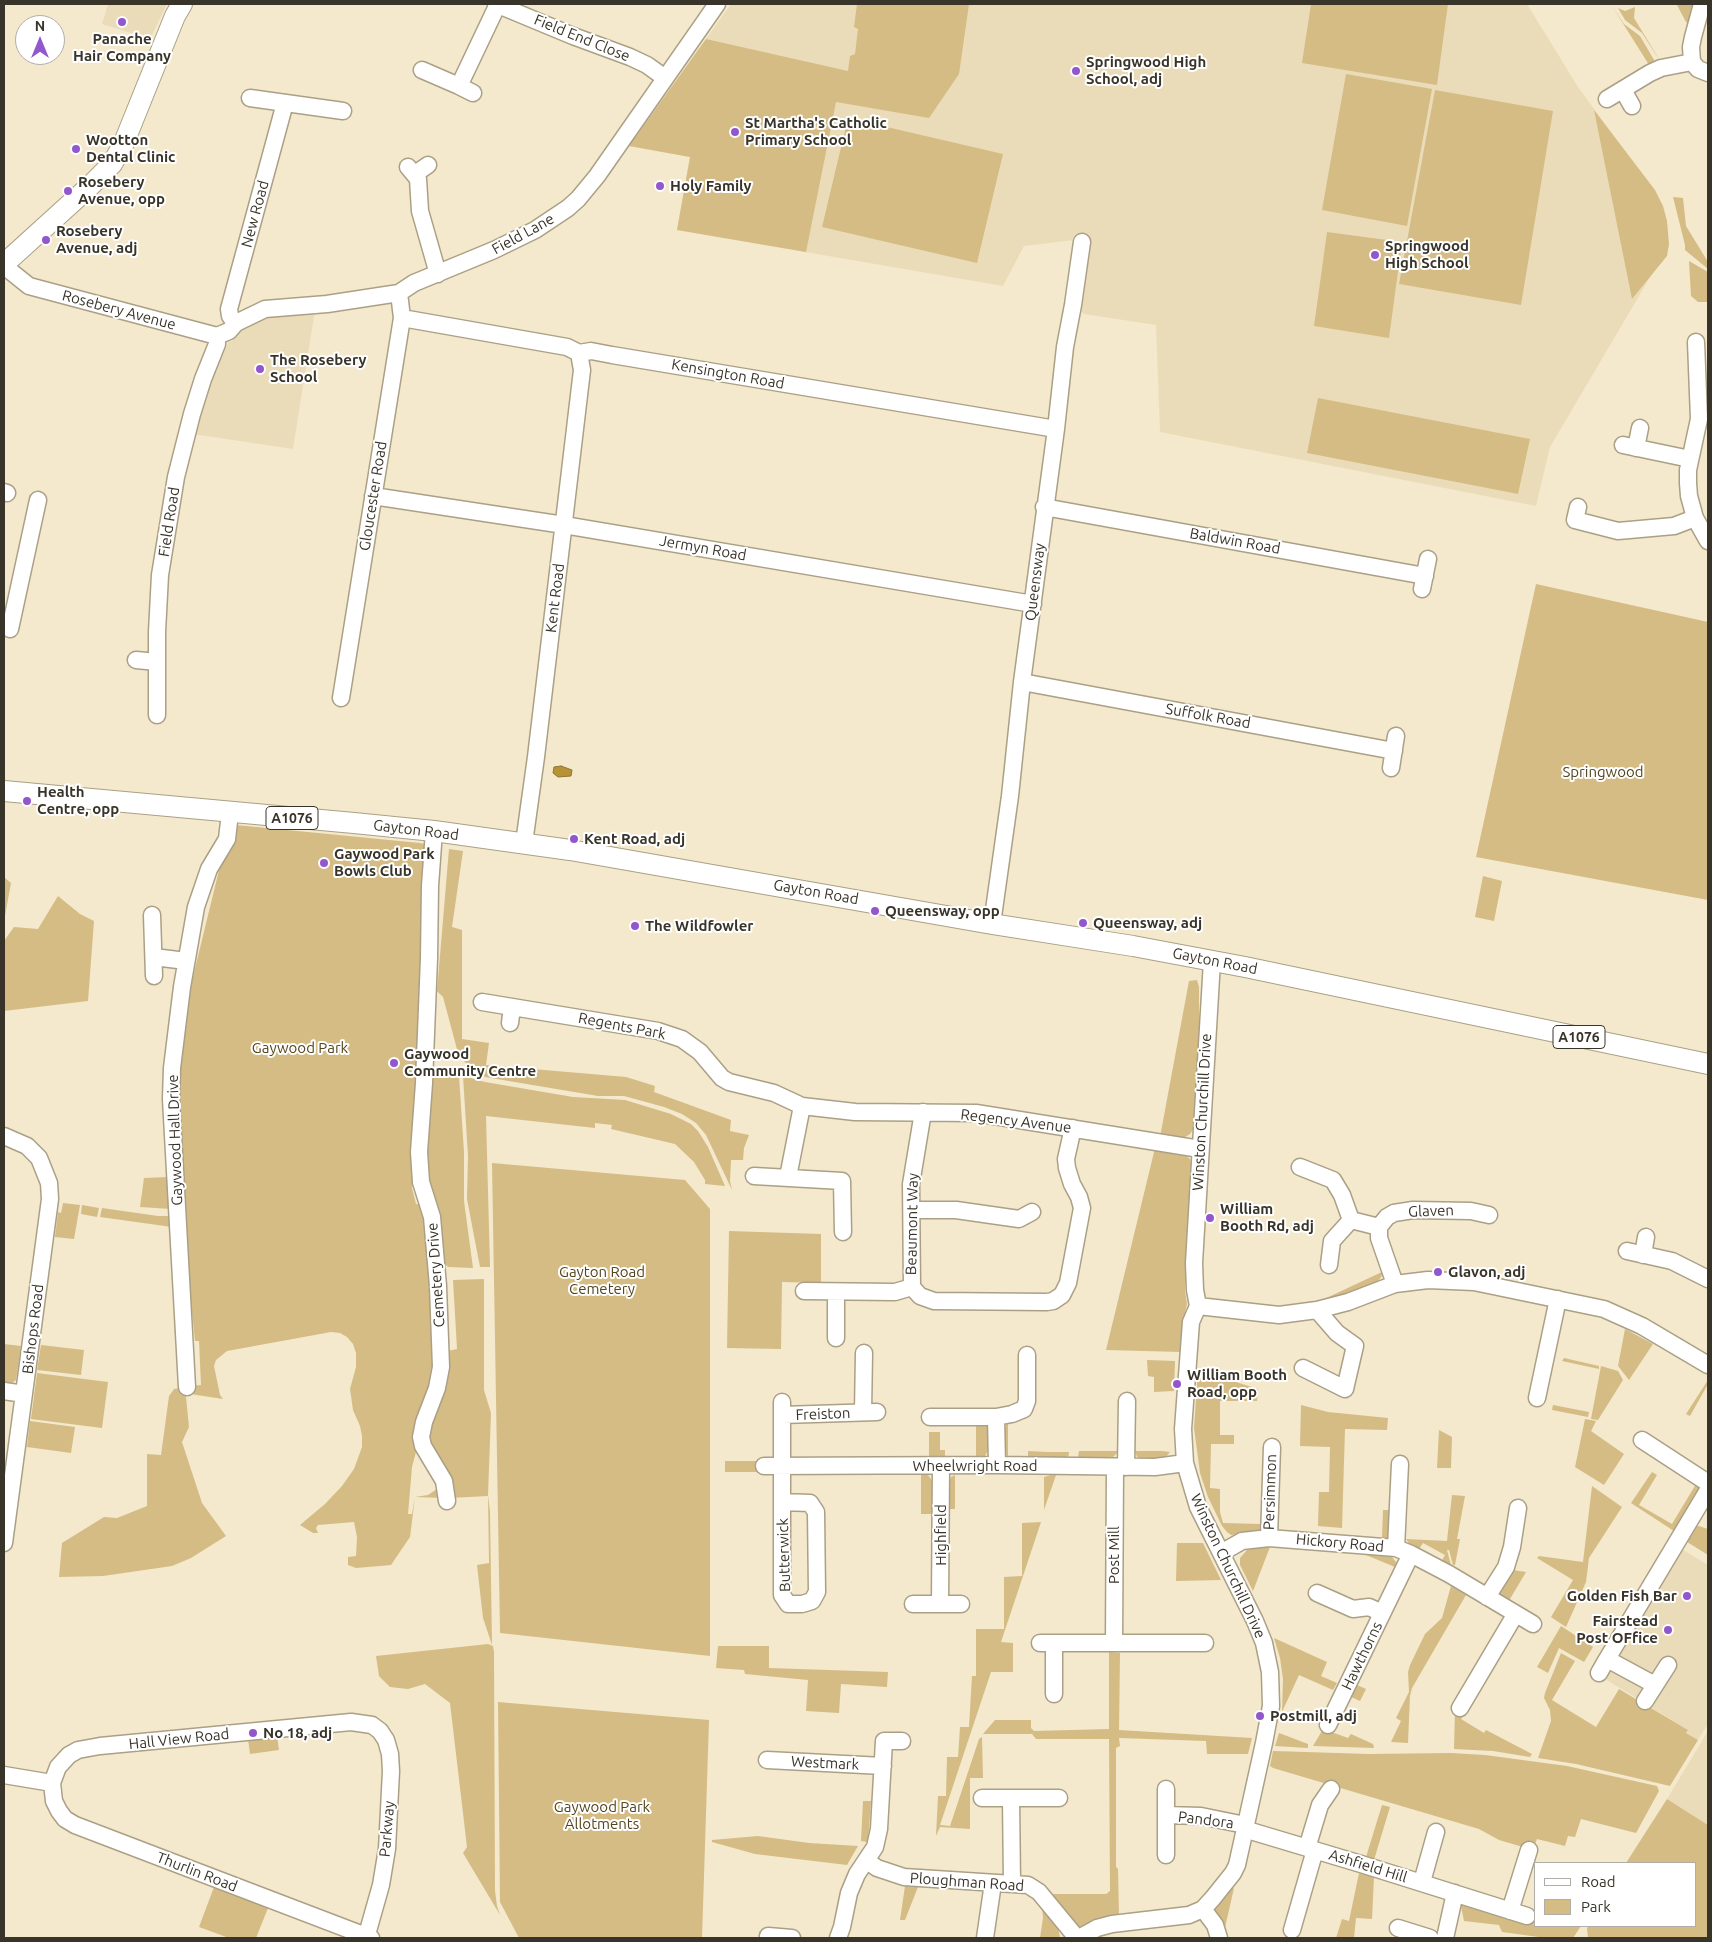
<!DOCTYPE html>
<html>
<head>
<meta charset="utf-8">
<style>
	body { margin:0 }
	#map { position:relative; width:1712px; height:1942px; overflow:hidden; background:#f4e9cd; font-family:Ubuntu,sans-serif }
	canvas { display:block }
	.frame { position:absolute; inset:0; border:5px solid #383429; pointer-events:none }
	.legend { position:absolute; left:1534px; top:1862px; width:162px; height:65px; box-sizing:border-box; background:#fff; border:1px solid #afaea9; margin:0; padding:6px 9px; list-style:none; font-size:15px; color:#383429 }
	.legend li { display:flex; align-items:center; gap:10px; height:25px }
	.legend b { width:25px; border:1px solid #afaea9 }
	.north { position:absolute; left:15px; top:15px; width:50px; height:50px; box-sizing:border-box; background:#fff; border:1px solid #afaea9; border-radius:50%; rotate:0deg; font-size:14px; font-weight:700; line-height:20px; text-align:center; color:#383429 }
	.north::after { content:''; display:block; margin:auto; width:18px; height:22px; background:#9256cd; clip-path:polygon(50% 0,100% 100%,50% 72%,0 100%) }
</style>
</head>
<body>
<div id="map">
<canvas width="1712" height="1942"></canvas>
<div class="frame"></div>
<ul class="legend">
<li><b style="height:6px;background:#fff"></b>Road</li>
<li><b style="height:14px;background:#d4bc84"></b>Park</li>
</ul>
<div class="north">N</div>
</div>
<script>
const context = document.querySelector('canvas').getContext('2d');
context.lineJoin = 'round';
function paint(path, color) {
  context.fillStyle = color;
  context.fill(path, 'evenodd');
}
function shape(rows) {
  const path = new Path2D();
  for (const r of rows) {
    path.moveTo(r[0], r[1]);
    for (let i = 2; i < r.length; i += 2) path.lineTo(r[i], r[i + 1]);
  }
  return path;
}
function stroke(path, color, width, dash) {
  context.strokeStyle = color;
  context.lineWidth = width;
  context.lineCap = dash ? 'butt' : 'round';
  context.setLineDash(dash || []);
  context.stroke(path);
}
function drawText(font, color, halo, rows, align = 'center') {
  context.font = font + ' Ubuntu,sans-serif';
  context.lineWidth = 4;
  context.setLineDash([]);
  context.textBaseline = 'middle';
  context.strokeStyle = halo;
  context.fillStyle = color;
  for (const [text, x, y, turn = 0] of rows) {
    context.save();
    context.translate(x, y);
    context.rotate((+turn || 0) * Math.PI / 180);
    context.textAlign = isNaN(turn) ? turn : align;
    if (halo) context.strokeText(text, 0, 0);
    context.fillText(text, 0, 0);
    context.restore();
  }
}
paint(shape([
	[108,4,167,4,150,39,102,24],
	[731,4,1527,4,1578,87,1656,193,1662,257,1550,447,1536,506,1160,432,1156,325,1084,314,1081,312,1087,244,1074,240,1024,246,1003,286,677,230,690,157,629,146],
	[315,310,293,449,193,434,204,397,229,341,231,342,254,318],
	[1680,1548,1708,1565,1708,1724,1698,1740,1686,1733,1688,1730,1602,1677],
	[1708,1731,1708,1825,1667,1799]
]), '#ebdcb9');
paint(shape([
	[857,4,969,4,959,74,929,118,836,102,806,252,677,230,690,157,629,146,706,39,848,71,850,56,855,54,858,29,854,27],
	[1311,4,1448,4,1437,85,1302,63],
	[1680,4,1695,4,1689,23,1686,22,1677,5],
	[1612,6,1624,24,1640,36,1657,65,1651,68],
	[1635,7,1634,18,1662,64,1642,33,1625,20,1618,8,1625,11],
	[1346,74,1432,89,1407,226,1322,210],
	[1435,90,1553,111,1521,305,1399,284],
	[1594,110,1655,190,1663,206,1667,221,1669,244,1667,256,1632,299],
	[848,118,1003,154,977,263,822,227],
	[1673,197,1683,198,1686,226,1708,262,1708,269,1685,250,1685,245],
	[1327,232,1402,242,1389,338,1314,326],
	[1689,261,1708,272,1708,302,1698,302,1691,296],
	[1318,398,1530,439,1518,494,1307,453],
	[1536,584,1708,622,1708,900,1476,857],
	[236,825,420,843,424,844,425,848,416,1149,412,1188,416,1204,424,1205,439,1366,412,1467,408,1514,412,1514,415,1497,428,1495,440,1487,444,1498,415,1497,410,1537,391,1565,356,1568,348,1565,348,1557,356,1556,357,1537,354,1522,318,1525,316,1528,318,1533,313,1533,300,1525,325,1504,342,1486,354,1469,362,1447,362,1436,360,1426,353,1410,350,1389,356,1367,356,1353,353,1344,347,1337,340,1333,331,1332,227,1351,216,1360,214,1366,220,1395,223,1399,190,1394,190,1386,201,1385,199,1341,195,1341,180,1191,179,1034,221,862],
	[449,849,463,851,452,927,462,930,462,1039,489,1043,486,1065,626,1077,655,1086,654,1092,731,1120,730,1131,749,1135,744,1148,743,1160,731,1160,730,1181,732,1190,706,1135,696,1123,682,1114,664,1107,624,1096,598,1096,485,1077,474,1071,461,1058,458,1053,443,997,437,991],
	[1483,876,1502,881,1494,921,1475,917],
	[4,877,11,883,4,921],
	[58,896,80,914,94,921,88,1001,4,1011,4,941,14,927,38,929],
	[1197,980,1199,987,1199,1040,1195,1126,1190,1134,1182,1139,1160,1137,1189,981],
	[431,1073,459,1076,464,1152,464,1201,473,1268,448,1267,443,1262,422,1152],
	[463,1076,485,1082,573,1097,625,1100,671,1114,691,1124,698,1131,708,1147,725,1186,705,1184,705,1180,694,1162,675,1144,611,1129,612,1125,595,1123,595,1128,486,1116,490,1267,480,1267,467,1199,468,1156],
	[1155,1148,1184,1154,1190,1159,1192,1167,1185,1291,1187,1304,1183,1322,1181,1352,1106,1350],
	[492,1163,685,1180,710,1209,710,1656,500,1633],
	[169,1177,171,1209,140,1207,144,1178],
	[63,1203,80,1205,74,1239,55,1237,58,1212,61,1213],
	[82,1205,99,1208,97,1217,81,1214],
	[102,1208,158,1216,171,1216,172,1227,100,1217],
	[729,1231,821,1234,821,1283,782,1282,781,1349,727,1348],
	[1384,1271,1380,1279,1374,1284,1360,1292,1305,1308],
	[484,1279,484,1390,491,1413,488,1495,490,1512,492,1645,483,1618,477,1565,489,1563,488,1496,450,1498,426,1443,443,1352,457,1349,453,1280],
	[1625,1329,1653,1344,1629,1380,1618,1366],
	[4,1344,21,1346,16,1380,4,1389],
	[41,1345,84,1350,81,1375,37,1370],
	[1564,1358,1599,1366,1599,1369,1562,1361],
	[1147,1360,1175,1361,1174,1391,1154,1392,1154,1377,1148,1376],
	[1601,1366,1618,1371,1623,1380,1598,1420,1591,1419],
	[1198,1370,1258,1389,1257,1401,1220,1401,1220,1435,1234,1435,1234,1444,1211,1444,1210,1488,1220,1489,1220,1512,1223,1523,1261,1524,1260,1530,1252,1533,1231,1535,1227,1532,1222,1526,1208,1497,1200,1473,1194,1428],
	[37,1373,108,1382,102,1428,31,1419],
	[1708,1380,1708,1384,1690,1416,1686,1414],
	[185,1387,189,1427,182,1442,202,1503,226,1536,191,1558,172,1566,103,1576,59,1577,62,1543,104,1517,117,1518,147,1506,147,1454,161,1455,169,1396,174,1389],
	[1301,1405,1328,1412,1388,1418,1387,1430,1345,1429,1342,1528,1318,1526,1319,1492,1329,1492,1330,1447,1300,1446],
	[1553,1405,1589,1412,1588,1417,1552,1410],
	[1585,1419,1596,1421,1591,1431,1624,1454,1604,1485,1575,1467],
	[30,1421,75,1427,71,1453,27,1447],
	[976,1421,988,1425,988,1450,984,1458,976,1459],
	[1008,1422,1008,1458,1004,1450,1004,1428],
	[1439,1430,1452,1437,1451,1468,1437,1468],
	[929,1432,940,1432,940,1450,945,1450,945,1457,929,1456],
	[1028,1451,1047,1452,1069,1452,1068,1460,1028,1460],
	[1079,1451,1119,1451,1112,1458,1103,1460,1099,1457,1078,1457],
	[1135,1451,1162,1451,1170,1452,1165,1458,1142,1459,1137,1457],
	[725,1461,760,1461,760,1472,725,1472],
	[1652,1472,1657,1475,1639,1505,1672,1524,1696,1484,1699,1486,1700,1488,1677,1533,1631,1503],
	[921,1474,928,1475,933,1482,932,1514,921,1514],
	[955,1475,955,1509,948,1509,948,1484,951,1477],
	[1051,1475,1056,1475,1044,1510,1044,1477],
	[1592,1486,1622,1507,1589,1558,1586,1582,1566,1627,1551,1617,1573,1580,1537,1558,1539,1556,1583,1562],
	[1452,1495,1465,1496,1457,1539,1460,1539,1455,1565,1453,1565,1449,1550,1447,1550,1451,1565,1449,1567,1441,1562,1445,1555,1423,1543,1419,1549,1410,1545,1406,1539,1447,1541],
	[1383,1510,1391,1510,1390,1537,1388,1539,1382,1538],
	[1041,1522,1001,1642,1013,1643,1013,1672,991,1672,940,1825,950,1826,979,1739,982,1737,983,1778,970,1778,970,1829,940,1827,936,1836,938,1796,946,1796,947,1757,958,1757,960,1727,969,1727,972,1676,976,1676,976,1629,1004,1629,1004,1577,1022,1576,1022,1523],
	[1699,1526,1708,1529,1708,1555,1684,1540,1691,1527],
	[1177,1543,1203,1543,1221,1580,1176,1581],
	[1262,1547,1270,1547,1253,1591,1240,1565,1240,1558,1247,1550],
	[1361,1553,1391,1556,1396,1562,1395,1567],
	[1513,1570,1526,1572,1507,1604,1499,1596,1499,1592],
	[1451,1586,1466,1595,1412,1688,1410,1696,1408,1743,1391,1742,1401,1721,1396,1718,1409,1692,1408,1672,1410,1665,1425,1634,1442,1618],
	[1561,1626,1593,1647,1584,1662,1559,1648,1548,1673,1537,1667],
	[1274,1638,1327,1662,1321,1676,1337,1683,1333,1690,1299,1675,1282,1712,1283,1679,1280,1658],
	[488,1644,493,1646,494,1652,495,1891,497,1906,500,1915,463,1853,467,1847,450,1703,425,1684,408,1689,390,1687,379,1676,376,1656],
	[718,1646,769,1646,769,1668,888,1672,887,1687,841,1684,839,1713,806,1711,808,1680,745,1674,744,1670,716,1668],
	[1109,1652,1120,1653,1119,1730,1252,1738,1248,1754,1207,1754,1206,1741,1119,1738,1120,1746,1116,1748,1116,1867,1118,1869,1119,1916,1082,1927,1078,1926,1048,1894,1106,1894,1110,1891,1109,1739,1036,1739,1032,1734,983,1734,995,1720,1031,1720,1031,1728,1034,1731,1109,1729],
	[1561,1653,1575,1661,1552,1700,1596,1727,1619,1689,1688,1730,1686,1733,1698,1740,1670,1786,1576,1764,1538,1758,1551,1721,1550,1710,1544,1698,1545,1693],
	[1355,1684,1366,1689,1360,1701,1349,1696],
	[498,1702,709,1720,702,1938,519,1938,500,1902],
	[1455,1710,1464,1715,1461,1719,1484,1733,1486,1730,1532,1754,1530,1757,1493,1751,1454,1749],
	[1323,1729,1348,1738,1351,1734,1373,1744,1374,1748,1313,1746],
	[1279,1733,1308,1744,1308,1748,1275,1746],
	[277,1736,279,1750,250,1754,248,1739],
	[1273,1751,1369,1754,1451,1753,1485,1755,1567,1766,1657,1786,1659,1791,1636,1833,1581,1819,1575,1837,1568,1836,1565,1846,1537,1839,1535,1844,1525,1841,1523,1847,1499,1840,1479,1829,1273,1768,1270,1766],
	[1667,1799,1708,1825,1708,1938,1588,1938,1587,1928,1589,1926,1696,1926,1696,1863,1626,1863],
	[863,1801,871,1801,868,1842,861,1841],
	[1382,1805,1390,1807,1374,1860,1366,1857],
	[758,1836,809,1843,858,1846,847,1865,755,1854,712,1842,712,1840],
	[1359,1873,1374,1877,1372,1919,1356,1918,1354,1938,1336,1938,1342,1919,1349,1921],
	[905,1886,918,1887,905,1920,900,1920],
	[214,1887,268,1908,256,1938,229,1938,199,1927],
	[1234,1888,1224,1932,1214,1914,1214,1909,1227,1891],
	[1460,1901,1536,1913,1536,1926,1581,1926,1573,1938,1546,1938,1502,1932,1499,1925,1464,1921],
	[1042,1907,1058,1927,1060,1938,1040,1938,1043,1918]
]), '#d4bc84');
const water = shape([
	[561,766,572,770,571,776,558,777,553,773,554,767,561,766]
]);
paint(water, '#b59336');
stroke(water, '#907632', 1);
const minor = shape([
	[496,4,573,36,630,57,647,65,665,78],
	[1702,4,1693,37,1691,47,1692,62,1698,69,1708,73],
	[422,70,459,86,498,4],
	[459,86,473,93],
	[1623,90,1632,106],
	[250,98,343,111],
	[1607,99,1650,73,1661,68,1692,62],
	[408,167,418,179,420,211,438,274],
	[415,174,428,165],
	[4,266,29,286,217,336,229,331,236,323,265,309,327,304,399,293,414,283,494,250,535,230,568,208,578,199,597,176,717,4],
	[402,318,567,347,579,353,591,351,612,355,1056,429],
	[236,323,230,316,229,309,285,103],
	[1696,342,1699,419,1688,470,1688,483,1689,496,1695,518,1708,541],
	[1623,445,1690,459],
	[1636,448,1640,428],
	[4,492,7,493],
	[373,496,564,525,1033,604],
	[1044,507,1425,576],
	[1578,507,1575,520,1618,531,1674,526,1695,518],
	[1422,589,1428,559],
	[10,629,38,500],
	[136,660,157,662],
	[1022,682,1394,751],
	[341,698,402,318,399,293],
	[157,715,157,632,160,575,176,477,192,414,203,379,217,344,217,336],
	[1391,768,1396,736],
	[434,831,430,886,429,958,424,1083,419,1152,421,1182,432,1217,438,1286,441,1367,437,1388,424,1422,421,1437,423,1446,444,1481,447,1501],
	[524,843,536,757,582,370,579,353],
	[152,915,154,976],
	[992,924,1010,796,1022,682,1056,429,1065,347,1073,305,1082,242],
	[154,957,186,961],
	[482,1002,658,1031,682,1039,700,1052,722,1078,729,1082,774,1093,802,1106,855,1112,976,1113,1200,1149],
	[510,1023,512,1007],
	[923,1112,911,1184,912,1287,920,1296,934,1301,1047,1302,1053,1301,1062,1295,1068,1283,1082,1208,1079,1197,1072,1184,1067,1168,1066,1159,1073,1128],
	[4,1136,27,1146,39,1158,49,1183,50,1199,4,1543],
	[1300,1167,1333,1180,1342,1195,1351,1220,1379,1227],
	[754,1176,842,1181,843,1232],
	[788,1177,802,1106],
	[912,1210,956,1210,1019,1219,1032,1212],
	[1627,1251,1672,1261,1708,1279],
	[1643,1255,1646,1237],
	[1329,1265,1332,1241,1351,1220],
	[1395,1284,1379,1238,1379,1227,1387,1217,1394,1213,1413,1210,1471,1211,1489,1215],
	[804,1291,895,1292,912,1287],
	[1198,1306,1279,1315,1317,1310,1348,1302,1395,1284,1428,1280,1474,1282,1604,1309,1642,1326,1708,1365],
	[836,1338,836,1292],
	[1303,1368,1345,1389,1355,1346,1337,1333,1317,1310],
	[187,1387,171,1099,172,1068,182,987,196,907,209,869,227,839,230,813],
	[4,1391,24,1394],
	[1537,1398,1558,1299],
	[782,1402,782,1595,788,1604,802,1604,812,1601,817,1592,816,1512,810,1503,782,1502],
	[863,1412,864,1353],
	[782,1415,877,1412],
	[930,1417,996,1417,1012,1414,1024,1409,1027,1401,1027,1355],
	[996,1417,997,1465],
	[1642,1440,1708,1483],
	[764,1466,997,1465,1155,1467,1185,1463],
	[941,1466,940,1604,961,1604],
	[1126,1467,1127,1401],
	[1269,1538,1272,1447],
	[1396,1548,1400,1464],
	[1221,1553,1242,1541,1269,1538,1396,1548,1411,1554,1449,1574,1533,1624],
	[1317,1593,1353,1609,1369,1607,1382,1613],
	[1487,1597,1506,1567,1512,1547,1518,1508],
	[913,1604,940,1604],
	[1040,1643,1205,1643],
	[1114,1643,1115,1467],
	[1599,1673,1607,1659],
	[1655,1685,1607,1659,1708,1490],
	[1054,1694,1054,1643],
	[1645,1701,1668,1665],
	[1460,1708,1515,1615],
	[1328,1725,1411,1554],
	[767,1760,883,1766],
	[4,1775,52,1783,58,1767,69,1755,78,1750,100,1746,351,1722,372,1725,380,1731,386,1740,390,1754,391,1771,387,1849,381,1885,366,1938],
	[52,1783,54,1801,59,1811,65,1819,75,1825,371,1938],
	[1166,1789,1166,1855],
	[982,1798,1059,1798],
	[1011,1798,1012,1883],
	[1166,1815,1201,1816,1245,1825],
	[1244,1829,1361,1864,1527,1916],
	[1307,1848,1320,1805,1331,1789],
	[867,1861,877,1868,904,1877,1028,1885,1039,1892,1077,1938],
	[1422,1882,1436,1832],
	[1203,1909,1215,1925,1219,1938],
	[1510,1911,1529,1850],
	[1398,1928,1430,1938],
	[1292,1930,1315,1850],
	[768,1936,792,1938],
	[838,1938,842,1927,849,1893,857,1874,875,1847,879,1829,884,1741,902,1741],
	[985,1938,993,1883],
	[1079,1938,1097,1928,1112,1924,1189,1915,1203,1909,1213,1898,1233,1873,1237,1865,1264,1743,1271,1706,1270,1672,1264,1643,1255,1621,1198,1507,1185,1463,1183,1429,1191,1322,1198,1306,1195,1290,1194,1263,1212,961],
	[1445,1938,1455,1893]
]);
const major = shape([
	[4,264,89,187,112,164,123,145,175,16,182,4],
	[4,791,354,823,434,831,570,850,992,924,1133,946,1245,967,1708,1064]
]);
stroke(minor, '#aba085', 19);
stroke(major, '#aba085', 22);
stroke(minor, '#fff', 16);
stroke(major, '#fff', 20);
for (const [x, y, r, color] of [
	[122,22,5,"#9256cd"],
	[1076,71,5,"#9256cd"],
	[735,132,5,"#9256cd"],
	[76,149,5,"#9256cd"],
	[660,186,5,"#9256cd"],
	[68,191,5,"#9256cd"],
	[46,240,5,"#9256cd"],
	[1375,255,5,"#9256cd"],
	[260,369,5,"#9256cd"],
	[27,801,5,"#9256cd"],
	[574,839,5,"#9256cd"],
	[324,863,5,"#9256cd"],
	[875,911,5,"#9256cd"],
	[1083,923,5,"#9256cd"],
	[635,926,5,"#9256cd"],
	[394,1063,5,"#9256cd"],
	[1210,1218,5,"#9256cd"],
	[1438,1272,5,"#9256cd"],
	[1177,1384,5,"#9256cd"],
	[1687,1596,5,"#9256cd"],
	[1668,1630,5,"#9256cd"],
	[1260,1716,5,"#9256cd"],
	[253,1733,5,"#9256cd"]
]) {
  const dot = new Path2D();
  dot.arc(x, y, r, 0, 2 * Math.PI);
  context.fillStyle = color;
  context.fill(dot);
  stroke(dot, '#fff', 2);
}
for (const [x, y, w] of [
	[292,818,52],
	[1579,1037,52]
]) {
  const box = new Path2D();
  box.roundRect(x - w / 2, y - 11.5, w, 23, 4);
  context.fillStyle = '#fff';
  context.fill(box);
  stroke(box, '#383429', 1);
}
drawText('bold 14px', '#383429', null, [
	["A1076",292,818],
	["A1076",1579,1037]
]);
drawText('15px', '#383429', '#fff', [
	["Field End Close",582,38,22],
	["New Road",255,214,-75],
	["Field Lane",523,234,-29],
	["Rosebery Avenue",119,310,15],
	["Kensington Road",728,374,10],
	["Gloucester Road",373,496,-81],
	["Field Road",169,522,-81],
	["Baldwin Road",1235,541,10],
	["Jermyn Road",703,548,10],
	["Queensway",1035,582,-83],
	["Kent Road",555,598,-83],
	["Suffolk Road",1208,716,10],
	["Gayton Road",416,830,7],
	["Gayton Road",816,892,10],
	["Gayton Road",1215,961,11],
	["Regents Park",622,1026,11],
	["Winston Churchill Drive",1202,1112,-87],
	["Regency Avenue",1016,1121,7],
	["Gaywood Hall Drive",175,1140,-92],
	["Glaven",1431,1211,-2],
	["Beaumont Way",912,1224,-89],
	["Cemetery Drive",436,1275,-94],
	["Bishops Road",33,1329,-83],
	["Freiston",823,1414,-2],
	["Wheelwright Road",975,1466],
	["Persimmon",1270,1492,-88],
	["Highfield",941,1535,-90],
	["Hickory Road",1340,1543,5],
	["Butterwick",784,1555,-92],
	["Post Mill",1114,1555,-90],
	["Winston Churchill Drive",1228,1566,65],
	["Hawthorns",1362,1656,-64],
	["Hall View Road",179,1739,-6],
	["Westmark",825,1763,3],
	["Pandora",1206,1820,7],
	["Parkway",387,1829,-85],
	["Ashfield Hill",1368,1866,17],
	["Thurlin Road",197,1872,21],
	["Ploughman Road",967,1882,4]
]);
drawText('bold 15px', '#383429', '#fff', [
	["Panache",122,39,"center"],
	["Hair Company",122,56,"center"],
	["Springwood High",1086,62],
	["School, adj",1086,79],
	["St Martha's Catholic",745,123],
	["Primary School",745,140],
	["Wootton",86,140],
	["Dental Clinic",86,157],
	["Rosebery",78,182],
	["Avenue, opp",78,199],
	["Holy Family",670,186],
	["Rosebery",56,231],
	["Avenue, adj",56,248],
	["Springwood",1385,246],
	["High School",1385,263],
	["The Rosebery",270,360],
	["School",270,377],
	["Health",37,792],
	["Centre, opp",37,809],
	["Kent Road, adj",584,839],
	["Gaywood Park",334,854],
	["Bowls Club",334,871],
	["Queensway, opp",885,911],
	["Queensway, adj",1093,923],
	["The Wildfowler",645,926],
	["Gaywood",404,1054],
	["Community Centre",404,1071],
	["William",1220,1209],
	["Booth Rd, adj",1220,1226],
	["Glavon, adj",1448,1272],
	["William Booth",1187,1375],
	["Road, opp",1187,1392],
	["Golden Fish Bar",1677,1596,"right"],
	["Fairstead",1658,1621,"right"],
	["Post OFfice",1658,1638,"right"],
	["Postmill, adj",1270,1716],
	["No 18, adj",263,1733]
], 'left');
drawText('15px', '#53451e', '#fff', [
	["Springwood",1603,772],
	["Gaywood Park",300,1048],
	["Gayton Road",602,1272],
	["Cemetery",602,1289],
	["Gaywood Park",602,1807],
	["Allotments",602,1824]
]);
</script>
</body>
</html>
